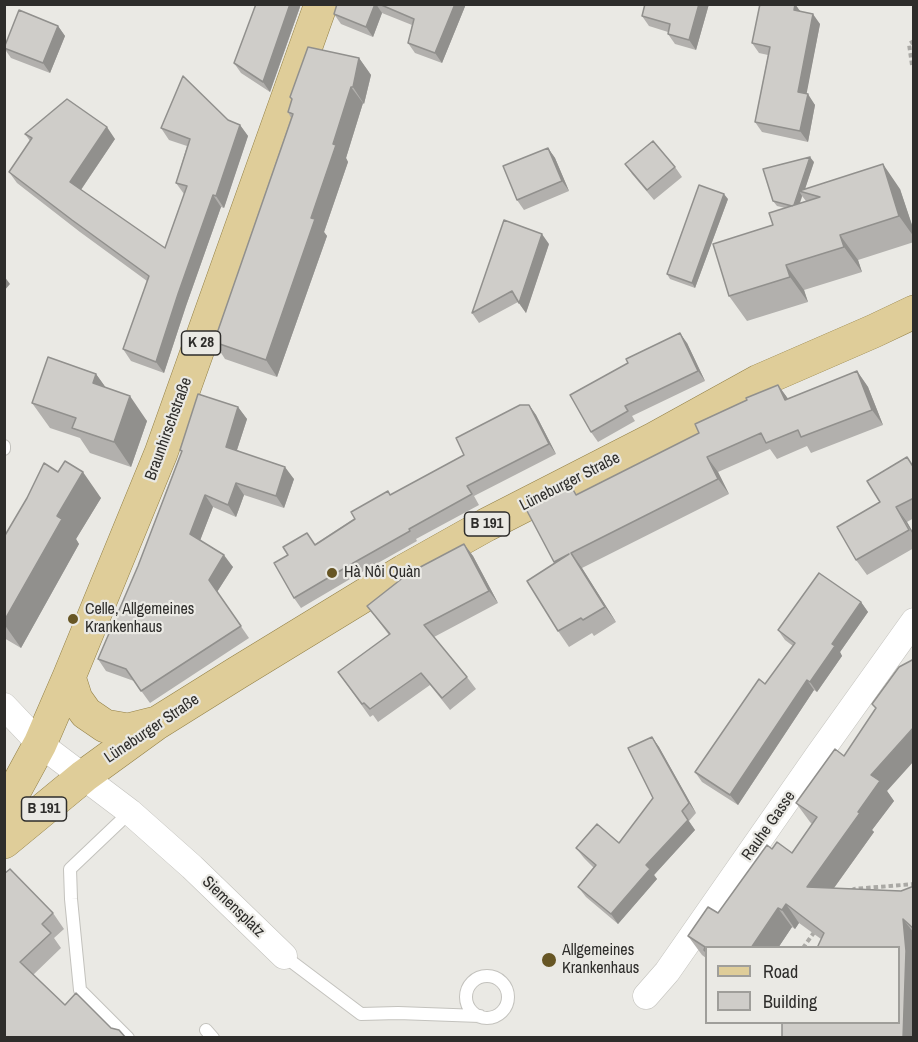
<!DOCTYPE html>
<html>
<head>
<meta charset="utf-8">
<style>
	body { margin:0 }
	#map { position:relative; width:918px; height:1042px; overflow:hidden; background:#eae9e4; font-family:"Archivo Narrow",sans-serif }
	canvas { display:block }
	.frame { position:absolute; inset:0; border:6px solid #2e2d2b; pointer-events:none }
	.legend { position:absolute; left:705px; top:946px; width:195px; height:78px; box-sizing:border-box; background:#eae9e4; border:2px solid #9f9e9a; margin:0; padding:8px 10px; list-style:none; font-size:18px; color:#2e2d2b }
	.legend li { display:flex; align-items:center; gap:12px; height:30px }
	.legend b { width:30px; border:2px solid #9f9e9a }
</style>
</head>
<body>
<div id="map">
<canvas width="918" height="1042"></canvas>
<div class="frame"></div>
<ul class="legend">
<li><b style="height:8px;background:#dfcd99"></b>Road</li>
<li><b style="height:16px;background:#cfcdc9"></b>Building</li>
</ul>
</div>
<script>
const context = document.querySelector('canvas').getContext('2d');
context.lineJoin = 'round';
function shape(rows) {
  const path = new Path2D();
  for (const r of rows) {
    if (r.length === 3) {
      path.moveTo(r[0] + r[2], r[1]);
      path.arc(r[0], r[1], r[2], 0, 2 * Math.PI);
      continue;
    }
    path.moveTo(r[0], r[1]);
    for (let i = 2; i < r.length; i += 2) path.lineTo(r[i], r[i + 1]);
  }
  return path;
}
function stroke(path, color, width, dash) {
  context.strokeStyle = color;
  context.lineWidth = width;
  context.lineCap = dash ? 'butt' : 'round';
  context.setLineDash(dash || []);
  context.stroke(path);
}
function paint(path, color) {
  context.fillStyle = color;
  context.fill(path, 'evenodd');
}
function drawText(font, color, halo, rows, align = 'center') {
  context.font = font + ' "Archivo Narrow",sans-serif';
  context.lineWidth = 4.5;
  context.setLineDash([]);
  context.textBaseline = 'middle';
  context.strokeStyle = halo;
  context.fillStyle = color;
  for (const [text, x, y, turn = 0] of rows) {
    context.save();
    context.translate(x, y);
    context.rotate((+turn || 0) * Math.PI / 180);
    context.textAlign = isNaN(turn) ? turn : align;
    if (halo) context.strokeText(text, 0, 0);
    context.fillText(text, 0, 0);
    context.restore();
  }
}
const service = shape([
	[4,446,4,449],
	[284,956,361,1014,398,1013,480,1016],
	[487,997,21],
	[206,1030,213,1038],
	[128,1038,80,990,71,899,70,869,130,812]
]);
const minor = shape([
	[4,706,40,744,130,812,192,867,284,956],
	[646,996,667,972,819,754,914,621]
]);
const primary = shape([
	[69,677,76,699,86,713,105,726,128,730,156,723],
	[4,810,40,744,69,677,161,453,321,4],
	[4,842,84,776,157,723,237,673,404,571,486,525,654,439,759,381,874,331,914,312]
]);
stroke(service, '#c3c2bd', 14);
stroke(minor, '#c3c2bd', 27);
stroke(primary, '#938046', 34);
stroke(shape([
	[912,65,909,44,914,41],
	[852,891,854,889,914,884],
	[803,948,815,931]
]), '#aaa9a5', 4, [4.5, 3]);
stroke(service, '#fff', 12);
stroke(minor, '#fff', 26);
stroke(primary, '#dfcd99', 33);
paint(shape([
	[256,4,301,4,270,92,241,73,234,63],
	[337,4,466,4,442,63,415,53,408,43,412,25,382,13,373,37,341,24,334,14],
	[709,4,696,50,675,44,668,34,668,32,649,26,642,16],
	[795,4,800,11,820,24,806,94,815,105,808,142,762,132,755,122,768,55,759,53,752,43],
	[58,26,65,36,50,73,11,58,4,48],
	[359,58,371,75,364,104,363,103,346,158,348,162,324,232,327,236,277,377,225,359,214,342,291,118,288,112,292,100,290,97],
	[228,120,240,125,248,136,224,208,221,207,186,306,164,373,131,361,123,349,147,281,80,232,17,183,9,172,30,141,25,134,115,139,81,190,165,248,184,194,176,183,187,146,169,140,161,128],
	[548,148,555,158,569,191,524,210,517,200],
	[814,162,805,189,900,189,914,231,914,242,858,260,862,272,804,290,808,302,747,321,729,296,785,208,777,206,773,201],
	[802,196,806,201,800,203,802,197],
	[625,164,675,167,682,177,654,200,632,174],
	[728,199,695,288,670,279,667,274],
	[549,244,526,313,518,302,479,323,472,313],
	[687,343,705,381,632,416,635,421,598,442,591,432],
	[857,371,868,387,883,425,811,453,807,446,777,459,770,449,718,472,729,494,582,568,616,622,594,636,592,633,569,647,558,631,555,563,526,509,571,486,577,495,699,433,747,400,778,385,788,399],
	[96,374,106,388,147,421,131,467,90,453,80,438,50,428,32,403],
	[529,405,536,415,556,454,474,496,479,505,416,539,417,541,362,572,301,608,294,598,315,544,390,495,464,455],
	[238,407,247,419,237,450,294,479,284,508,244,495,236,517,213,507,200,540,233,567,217,592,249,638,150,703,134,681,106,671,98,659,138,566,181,452,180,450],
	[914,466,914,518,907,522,914,534,914,548,867,575,856,560,880,502],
	[58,472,101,498,76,539,79,544,21,648,4,638,4,537],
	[464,544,473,556,498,603,434,637,467,677,476,689,450,710,430,685,378,722,373,715,370,717,338,672,389,635,367,606],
	[861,602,868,612,840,652,842,656,817,692,814,690,738,805,702,782,695,772,765,684,793,646,785,640,778,630],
	[899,667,887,791,894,801,872,830,874,832,834,888,901,891,914,886,914,1038,821,939,799,923,795,929,792,927,778,948,706,948,706,958,702,955,688,936,718,913,772,849,792,853,812,824,810,822,796,803,844,756,876,709,872,704],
	[652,737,659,747,696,813,689,821,695,830,654,875,657,879,618,924,586,897,578,887,594,868,584,858,576,848,619,843,653,798],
	[4,874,53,913,64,929,54,938,61,948,33,975,65,1005,111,1028,4,1038]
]), '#b2b0ad');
paint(shape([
	[290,4,301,4,270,92,263,82],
	[375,4,376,4,382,13,373,37,366,27],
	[455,4,466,4,442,63,435,53],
	[699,4,709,4,696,50,689,40],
	[795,4,802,14,794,10],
	[813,14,820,24,805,102,798,92],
	[58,26,65,36,50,73,43,63],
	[359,58,371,75,364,104,353,87],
	[351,87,363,103,346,158,348,162,324,232,327,236,277,377,266,360],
	[808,94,815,105,808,142,800,131],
	[240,125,248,136,224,208,216,196],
	[107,127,115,139,78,194,70,182],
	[548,148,555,158,569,191,562,181],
	[810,157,814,162,804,192,799,191],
	[883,164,900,189,914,231,914,237,899,216],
	[799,191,802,196,797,211,794,206],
	[724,194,728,199,695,288,692,283],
	[213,195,221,207,186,306,164,373,156,362,178,294],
	[542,234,549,244,526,313,519,303],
	[840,235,858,260,862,272,844,247],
	[786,265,804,290,808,302,790,277],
	[4,276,10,284,4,291],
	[680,333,687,343,705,381,698,371],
	[857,371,868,387,883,425,872,410],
	[96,374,114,399,93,383],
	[778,385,789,400,785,400],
	[130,396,147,421,131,467,114,442],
	[529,405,536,415,556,454,549,444],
	[238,407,247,419,234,459,226,447],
	[707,457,718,472,729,494,718,479],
	[285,467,294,479,284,508,276,496],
	[83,472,101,498,76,539,79,544,21,648,4,624,4,621,57,516],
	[236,483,244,495,236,517,228,505],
	[205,495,213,507,198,546,190,534],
	[896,507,907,522,914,534,914,536],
	[464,544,473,556,498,603,489,591],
	[571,553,582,568,616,622,605,607],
	[224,555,233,567,217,592,249,638,209,580],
	[861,602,868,612,840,652,842,656,817,692,810,682,832,644],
	[807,680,814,690,738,805,730,795],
	[914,727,914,761,887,791,894,801,872,830,874,832,821,906,807,887,858,812,871,775],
	[652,737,659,747,696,813,689,803],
	[688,820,695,830,654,875,657,879,618,924,611,914,646,865],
	[786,904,799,923,795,929,782,910],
	[778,908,792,927,778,948,751,948],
	[903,919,914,933,914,1038,903,1038]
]), '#91908d');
const building = shape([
	[256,4,290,4,263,82,234,63,256,4],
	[337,4,375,4,366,27,334,14,337,4],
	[379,4,455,4,435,53,408,43,414,19,379,4],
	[645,4,699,4,689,40,668,34,670,24,642,16,645,4],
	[760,4,795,4,794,10,813,14,798,92,808,94,800,131,755,122,770,47,752,43,760,4],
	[19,10,58,26,43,63,4,48,19,10],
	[308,47,359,58,353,87,351,87,333,144,336,145,311,218,315,219,266,360,214,342,293,114,288,112,292,99,290,97,308,47],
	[183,76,228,120,240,125,216,196,213,195,178,294,156,362,123,349,149,276,72,220,9,172,32,138,25,134,67,99,107,127,70,182,165,248,187,186,176,183,190,139,161,128,183,76],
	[653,141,675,167,647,190,625,164,653,141],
	[548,148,562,181,517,200,503,166,548,148],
	[810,157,794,205,792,206,773,201,763,169,810,157],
	[883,164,899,216,840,235,844,247,786,265,790,277,729,296,713,244,773,225,769,213,820,197,799,191,883,164],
	[699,185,724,194,692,283,667,274,699,185],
	[504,220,542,234,519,303,512,291,472,313,504,220],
	[680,333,698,371,625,406,628,411,591,432,570,395,628,363,626,359,680,333],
	[48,357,96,374,93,383,130,396,114,442,72,428,76,418,32,403,48,357],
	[857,371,872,410,801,437,798,430,766,443,761,433,707,457,718,479,571,553,605,607,583,620,581,618,558,631,527,581,569,554,554,562,526,509,571,486,576,495,699,433,695,424,747,400,746,398,778,385,785,400,857,371],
	[198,394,238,407,226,447,285,467,276,496,236,483,228,505,205,495,190,534,224,555,209,580,241,626,141,691,126,669,98,659,138,566,182,451,180,450,198,394],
	[520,405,529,405,549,444,467,486,472,494,409,529,410,531,355,562,294,598,274,563,288,555,283,547,307,533,315,545,355,519,351,512,388,491,390,495,464,455,456,438,520,405],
	[907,457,914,468,914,498,896,507,909,530,856,560,837,527,880,502,867,481,907,457],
	[65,461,83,472,57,516,62,519,4,621,4,537,27,498,44,463,58,472,65,461],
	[464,544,489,591,424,625,467,677,442,698,421,673,370,709,364,703,362,704,338,672,390,634,367,606,409,573,464,544],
	[819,573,861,602,832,644,835,646,810,682,807,680,730,795,695,772,759,679,765,684,795,643,778,630,819,573],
	[914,659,914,727,871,775,880,781,858,812,860,813,807,887,901,891,914,886,914,929,903,919,906,951,903,1038,782,1038,782,1023,898,1023,898,948,817,948,824,933,786,904,782,910,778,908,751,948,706,948,706,952,704,950,705,947,688,936,708,907,718,913,767,845,772,849,777,842,792,853,817,817,796,803,835,749,844,756,876,708,872,704,899,667,914,659],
	[652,737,689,803,682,811,688,820,646,865,650,869,611,914,578,887,596,865,576,848,597,824,619,843,653,798,628,748,652,737],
	[10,869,53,913,42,924,51,933,20,962,65,1005,76,993,111,1028,119,1030,126,1038,4,1038,4,874,10,869]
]);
paint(building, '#cfcdc9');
stroke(building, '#91908d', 1.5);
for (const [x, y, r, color] of [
	[332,573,6,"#675624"],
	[73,619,6,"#675624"],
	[549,960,8,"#675624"]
]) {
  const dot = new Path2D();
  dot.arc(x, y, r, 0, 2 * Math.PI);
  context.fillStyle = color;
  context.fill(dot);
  stroke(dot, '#eae9e4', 2);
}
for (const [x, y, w] of [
	[201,343,39],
	[487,524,45],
	[44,809,45]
]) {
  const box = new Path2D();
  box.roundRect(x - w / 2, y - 12, w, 24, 4.5);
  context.fillStyle = '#eae9e4';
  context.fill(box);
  stroke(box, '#2e2d2b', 1.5);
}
drawText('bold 15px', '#2e2d2b', null, [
	["K 28",201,343],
	["B 191",487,524],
	["B 191",44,809]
]);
drawText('16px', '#2e2d2b', '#eae9e4', [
	["Braunhirschstraße",169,429,-70],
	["Lüneburger Straße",570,482,-27],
	["Lüneburger Straße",152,729,-34],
	["Rauhe Gasse",769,826,-55],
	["Siemensplatz",233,907,44]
]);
drawText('16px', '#2e2d2b', '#eae9e4', [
	["Hà Nôi Quàn",344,573],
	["Celle, Allgemeines",85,610],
	["Krankenhaus",85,628],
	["Allgemeines",562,951],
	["Krankenhaus",562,969]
], 'left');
</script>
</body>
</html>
